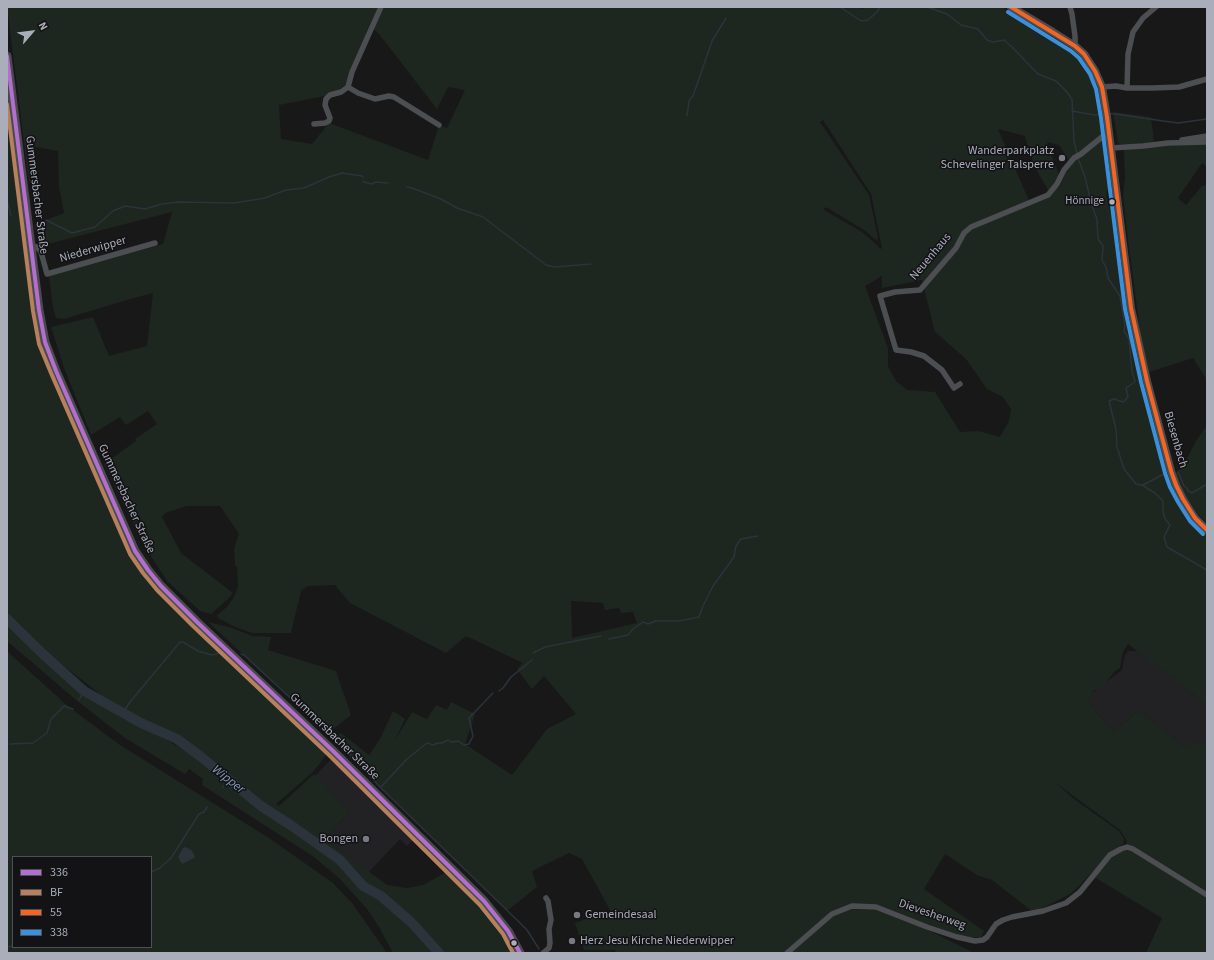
<!DOCTYPE html>
<html>
<head>
<meta charset="utf-8">
<style>
	body { margin:0 }
	#map { position:relative; width:1214px; height:960px; overflow:hidden; background:#181819; font-family:"Source Sans 3",sans-serif }
	canvas { display:block }
	.frame { position:absolute; inset:0; border:8px solid #aaaeba; pointer-events:none }
	.legend { position:absolute; left:12px; top:856px; width:140px; height:92px; box-sizing:border-box; background:#131215; border:1px solid #4f5057; margin:0; padding:5px 7px; list-style:none; font-size:12px; color:#aaaeba }
	.legend li { display:flex; align-items:center; gap:8px; height:20px }
	.legend b { width:20px; border:1px solid #4f5057 }
	.north { position:absolute; left:12px; top:12px; width:40px; height:40px; -webkit-text-stroke:3px #131215; paint-order:stroke; rotate:62deg; font-size:11px; font-weight:700; line-height:16px; text-align:center; color:#aaaeba }
	.north::after { content:''; display:block; margin:auto; width:14px; height:18px; background:#aaaeba; clip-path:polygon(50% 0,100% 100%,50% 72%,0 100%) }
</style>
</head>
<body>
<div id="map">
<canvas width="1214" height="960"></canvas>
<div class="frame"></div>
<ul class="legend">
<li><b style="height:5px;background:#b36fd0"></b>336</li>
<li><b style="height:5px;background:#b6815c"></b>BF</li>
<li><b style="height:5px;background:#f26522"></b>55</li>
<li><b style="height:5px;background:#3a90db"></b>338</li>
</ul>
<div class="north">N</div>
</div>
<script>
const context = document.querySelector('canvas').getContext('2d');
context.lineJoin = 'round';
function paint(path, color) {
  context.fillStyle = color;
  context.fill(path, 'evenodd');
}
function shape(rows) {
  const path = new Path2D();
  for (const r of rows) {
    path.moveTo(r[0], r[1]);
    for (let i = 2; i < r.length; i += 2) path.lineTo(r[i], r[i + 1]);
  }
  return path;
}
function stroke(path, color, width, dash) {
  context.strokeStyle = color;
  context.lineWidth = width;
  context.lineCap = dash ? 'butt' : 'round';
  context.setLineDash(dash || []);
  context.stroke(path);
}
function drawText(font, color, halo, rows, align = 'center') {
  context.font = font + ' "Source Sans 3",sans-serif';
  context.lineWidth = 3;
  context.setLineDash([]);
  context.textBaseline = 'middle';
  context.strokeStyle = halo;
  context.fillStyle = color;
  for (const [text, x, y, turn = 0] of rows) {
    context.save();
    context.translate(x, y);
    context.rotate((+turn || 0) * Math.PI / 180);
    context.textAlign = isNaN(turn) ? turn : align;
    if (halo) context.strokeText(text, 0, 0);
    context.fillText(text, 0, 0);
    context.restore();
  }
}
paint(shape([
	[1128,651,1138,651,1207,705,1207,747,1202,742,1185,747,1139,710,1114,732,1089,703,1092,693,1122,670,1125,655],
	[331,759,414,839,407,846,400,839,369,872,325,839,350,811,315,776]
]), '#222225');
paint(shape([
	[7,7,379,7,346,85,330,95,279,105,281,139,312,144,329,123,428,160,439,125,447,128,465,90,448,87,437,109,379,34,372,27,381,7,859,7,863,9,865,7,1002,7,1052,35,1078,55,1091,74,1098,89,1102,109,1110,181,1106,195,1110,211,1116,222,1129,325,1143,383,1168,472,1178,500,1192,520,1207,534,1207,705,1128,644,1123,652,1120,668,1114,672,1104,686,1093,691,1089,703,1114,732,1139,710,1185,747,1202,742,1207,747,1207,893,1127,847,1127,841,1120,830,1076,798,1055,782,1074,799,1119,831,1124,839,1123,844,1109,854,1080,885,1070,894,1041,909,1033,912,992,880,977,875,945,854,924,889,984,931,981,937,963,937,877,906,852,904,832,912,785,953,616,953,615,950,584,950,575,923,597,915,611,919,610,910,582,859,569,853,532,871,537,887,507,911,381,789,334,740,341,733,369,755,380,739,393,711,405,719,395,740,412,712,427,719,436,705,447,710,451,702,475,714,465,744,512,775,547,729,576,714,544,676,532,689,517,669,523,663,466,636,446,653,350,603,335,585,308,586,301,591,291,633,253,633,235,627,218,618,217,615,227,607,234,597,238,587,237,566,235,566,234,548,239,534,220,506,187,506,165,513,162,517,181,553,233,593,227,600,211,614,200,611,167,581,143,544,104,464,136,441,135,439,157,424,148,411,126,425,120,417,91,435,64,368,51,327,93,317,109,356,147,346,153,293,130,299,64,319,56,318,53,308,49,276,163,244,172,212,40,246,34,225,64,213,59,187,58,151,31,146,35,183,29,182],
	[823,120,871,194,882,248,880,249,877,245,862,232,824,210,826,207,864,230,876,240,878,238,869,195,820,122],
	[998,129,1025,136,1034,166,1048,190,1056,184,1059,175,1047,142,1059,145,1072,165,1066,173,1060,186,1050,193,1030,203],
	[882,276,882,288,922,280,935,332,966,359,987,389,1003,397,1011,409,1009,421,1000,437,979,431,960,432,935,392,907,390,896,381,888,366,888,348,865,286],
	[571,601,603,603,605,610,619,608,621,613,633,612,637,623,572,638],
	[7,91,38,328,49,363,132,551,281,708,328,753,313,772,276,804,279,806,314,774,350,811,325,839,387,885,407,888,423,885,448,871,483,905,509,946,512,953,393,953,379,927,367,909,339,878,314,857,202,785,203,779,189,769,185,774,125,738,76,700,7,641,7,622,45,656,90,689,110,709,221,770,204,757,193,747,161,729,113,706,94,689,40,648,7,618],
	[1113,112,1151,117,1154,142,1128,146,1118,143],
	[1175,145,1207,145,1207,167,1202,163,1178,198,1186,205,1202,186,1207,185,1207,380,1193,358,1149,372,1142,345,1129,248,1123,196,1125,178,1124,152,1124,149],
	[1207,425,1207,523,1198,514,1185,496,1175,473,1183,466,1196,441],
	[208,622,232,628,252,636,271,637,268,650,336,671,351,715,328,733],
	[7,651,69,707,120,745,269,838,333,883,352,903,387,953,7,953],
	[13,857,151,857,151,947,13,947],
	[1126,850,1132,851,1207,897,1207,953,1146,953,1162,918,1094,877,1111,856,1120,851],
	[852,909,876,910,926,929,974,953,790,953,833,916]
]), '#1e2620');
paint(shape([
	[185,847,191,850,195,856,194,858,182,864,178,857,183,848]
]), '#2b333b');
stroke(shape([
	[840,7,861,21,868,20,877,12,880,7],
	[927,7,947,14,961,25,978,29,987,40,993,42,1004,40,1013,48,1038,74,1056,81,1066,91,1072,99,1074,141,1077,154],
	[1072,111,1095,115,1104,114],
	[1110,114,1116,114,1149,119,1178,123,1207,119],
	[687,116,689,101,693,96,712,41,726,18],
	[1078,158,1085,177,1092,206,1097,219,1098,239,1103,246,1102,260,1106,267,1108,278,1120,296,1125,326,1124,331,1129,339,1132,371,1135,382,1126,388,1128,397,1123,402,1114,399,1109,401,1116,429,1117,447,1124,469,1136,484,1142,485,1155,493,1163,501,1163,511,1165,519,1170,525,1164,537,1167,547,1207,570],
	[363,181,364,182,371,184,376,182,388,183],
	[407,187,412,188,441,199,457,208,483,217,546,265,555,267,591,264],
	[7,200,11,216],
	[46,220,72,233,95,227,113,211,125,206,145,209,162,204,179,202,234,203,265,198,286,190,304,188,329,177,342,173,362,176,363,177],
	[1178,472,1184,486,1187,488,1188,491,1192,493,1207,484],
	[1143,485,1164,474],
	[609,639,628,635,633,629,643,622,648,624,656,621,679,621,699,617,703,606,713,586,734,557,736,546,741,539,758,536],
	[533,653,545,647,601,636],
	[241,654,244,655,343,747,381,788,517,920,527,930,539,949],
	[499,691,503,688,511,677,532,660],
	[79,700,84,691],
	[123,713,130,702,180,642,183,642,198,651,212,655,220,653,232,663],
	[10,744,33,743,47,733,51,719,64,706,73,709],
	[223,787,229,780],
	[381,787,407,759,427,743,433,745,438,743,442,743,448,740,451,742,458,741,464,745,469,744,473,736,469,718,493,693],
	[151,872,160,868,171,858,199,814,204,812,207,807],
	[7,947,13,946]
]), '#2b333b', 1.5);
stroke(shape([
	[7,619,44,655,84,691,141,723,177,739,200,756,261,806,292,826,340,860,363,886,381,896,412,923,439,953]
]), '#2b333b', 10);
stroke(shape([
	[1070,7,1072,14,1075,36,1075,46],
	[348,87,358,93,375,99,389,96,394,97,439,125],
	[1102,87,1116,86,1127,88,1152,88,1179,87,1207,79],
	[1127,88,1128,54,1133,32,1143,18,1156,7],
	[314,124,325,123,329,121,330,118,325,105,326,99,330,95,341,92,348,87,352,72,381,7],
	[1182,140,1207,136],
	[1111,148,1143,146,1168,143,1207,142],
	[31,245,37,247,41,252,47,274,155,243],
	[960,384,954,388,942,370,924,356,911,352,896,350,880,296,895,292,920,290,956,248,964,233,971,227,1048,195,1057,184,1064,170,1074,158,1081,154,1102,137,1110,136],
	[543,953,549,948,550,943,549,929,551,920,548,901,546,898],
	[787,953,832,914,852,906,876,907,927,927,957,937,975,941,983,940,987,937,996,924,1003,920,1012,917,1043,911,1066,903,1080,892,1110,855,1121,849,1127,847,1133,849,1207,895]
]), '#4c4e52', 5.5);
stroke(shape([
	[1011,7,1053,32,1075,46,1084,54,1095,71,1102,87,1107,117,1131,308,1147,381,1171,471,1176,485,1183,499,1189,509,1195,518,1207,530]
]), '#4b4c50', 8);
stroke(shape([
	[7,56,39,310,45,342,56,371,135,551,148,570,161,586,197,622,333,751,484,901,508,931,520,953]
]), '#4a4a4d', 9);
stroke(shape([
	[7,56,39,310,45,342,56,371,135,551,148,570,161,586,197,622,333,751,484,901,508,931,520,953]
]), '#b36fd0', 4);
stroke(shape([
	[7,104,33,311,39,344,51,373,130,554,143,573,157,590,193,626,329,755,480,905,503,934,513,953]
]), '#b6815c', 4);
stroke(shape([
	[1011,7,1075,46,1084,54,1095,71,1102,87,1107,117,1131,308,1147,381,1171,471,1176,485,1183,499,1195,518,1207,530]
]), '#f26522', 4);
stroke(shape([
	[1008,12,1071,51,1079,58,1090,74,1096,89,1101,118,1125,309,1141,382,1165,473,1170,487,1178,502,1190,521,1203,534]
]), '#3a90db', 4);
for (const [x, y, r, color] of [
	[1062,158,4,"#777a82"],
	[1112,202,3.5,"#aaaeba"],
	[366,839,4,"#777a82"],
	[577,915,4,"#777a82"],
	[572,941,4,"#777a82"],
	[514,943,3.5,"#aaaeba"]
]) {
  const dot = new Path2D();
  dot.arc(x, y, r, 0, 2 * Math.PI);
  context.fillStyle = color;
  context.fill(dot);
  stroke(dot, '#131215', 1.5);
}
drawText('11px', '#aaaeba', '#131215', [
	["Hönnige",1104,202]
], 'right');
drawText('12px', '#aaaeba', '#131215', [
	["Wanderparkplatz",1054,151],
	["Schevelinger Talsperre",1054,165],
	["Bongen",358,839],
	["Gemeindesaal",585,915,"left"],
	["Herz Jesu Kirche Niederwipper",580,941,"left"]
], 'right');
drawText('12px', '#aaaeba', '#131215', [
	["Gummersbacher Straße",36,195,83],
	["Niederwipper",93,250,-16],
	["Neuenhaus",931,257,-50],
	["Biesenbach",1175,440,74],
	["Gummersbacher Straße",126,499,65],
	["Gummersbacher Straße",334,737,44],
	["Dievesherweg",932,915,19]
]);
drawText('italic 13px', '#809ab5', '#131215', [
	["Wipper",228,780,38]
]);
</script>
</body>
</html>
